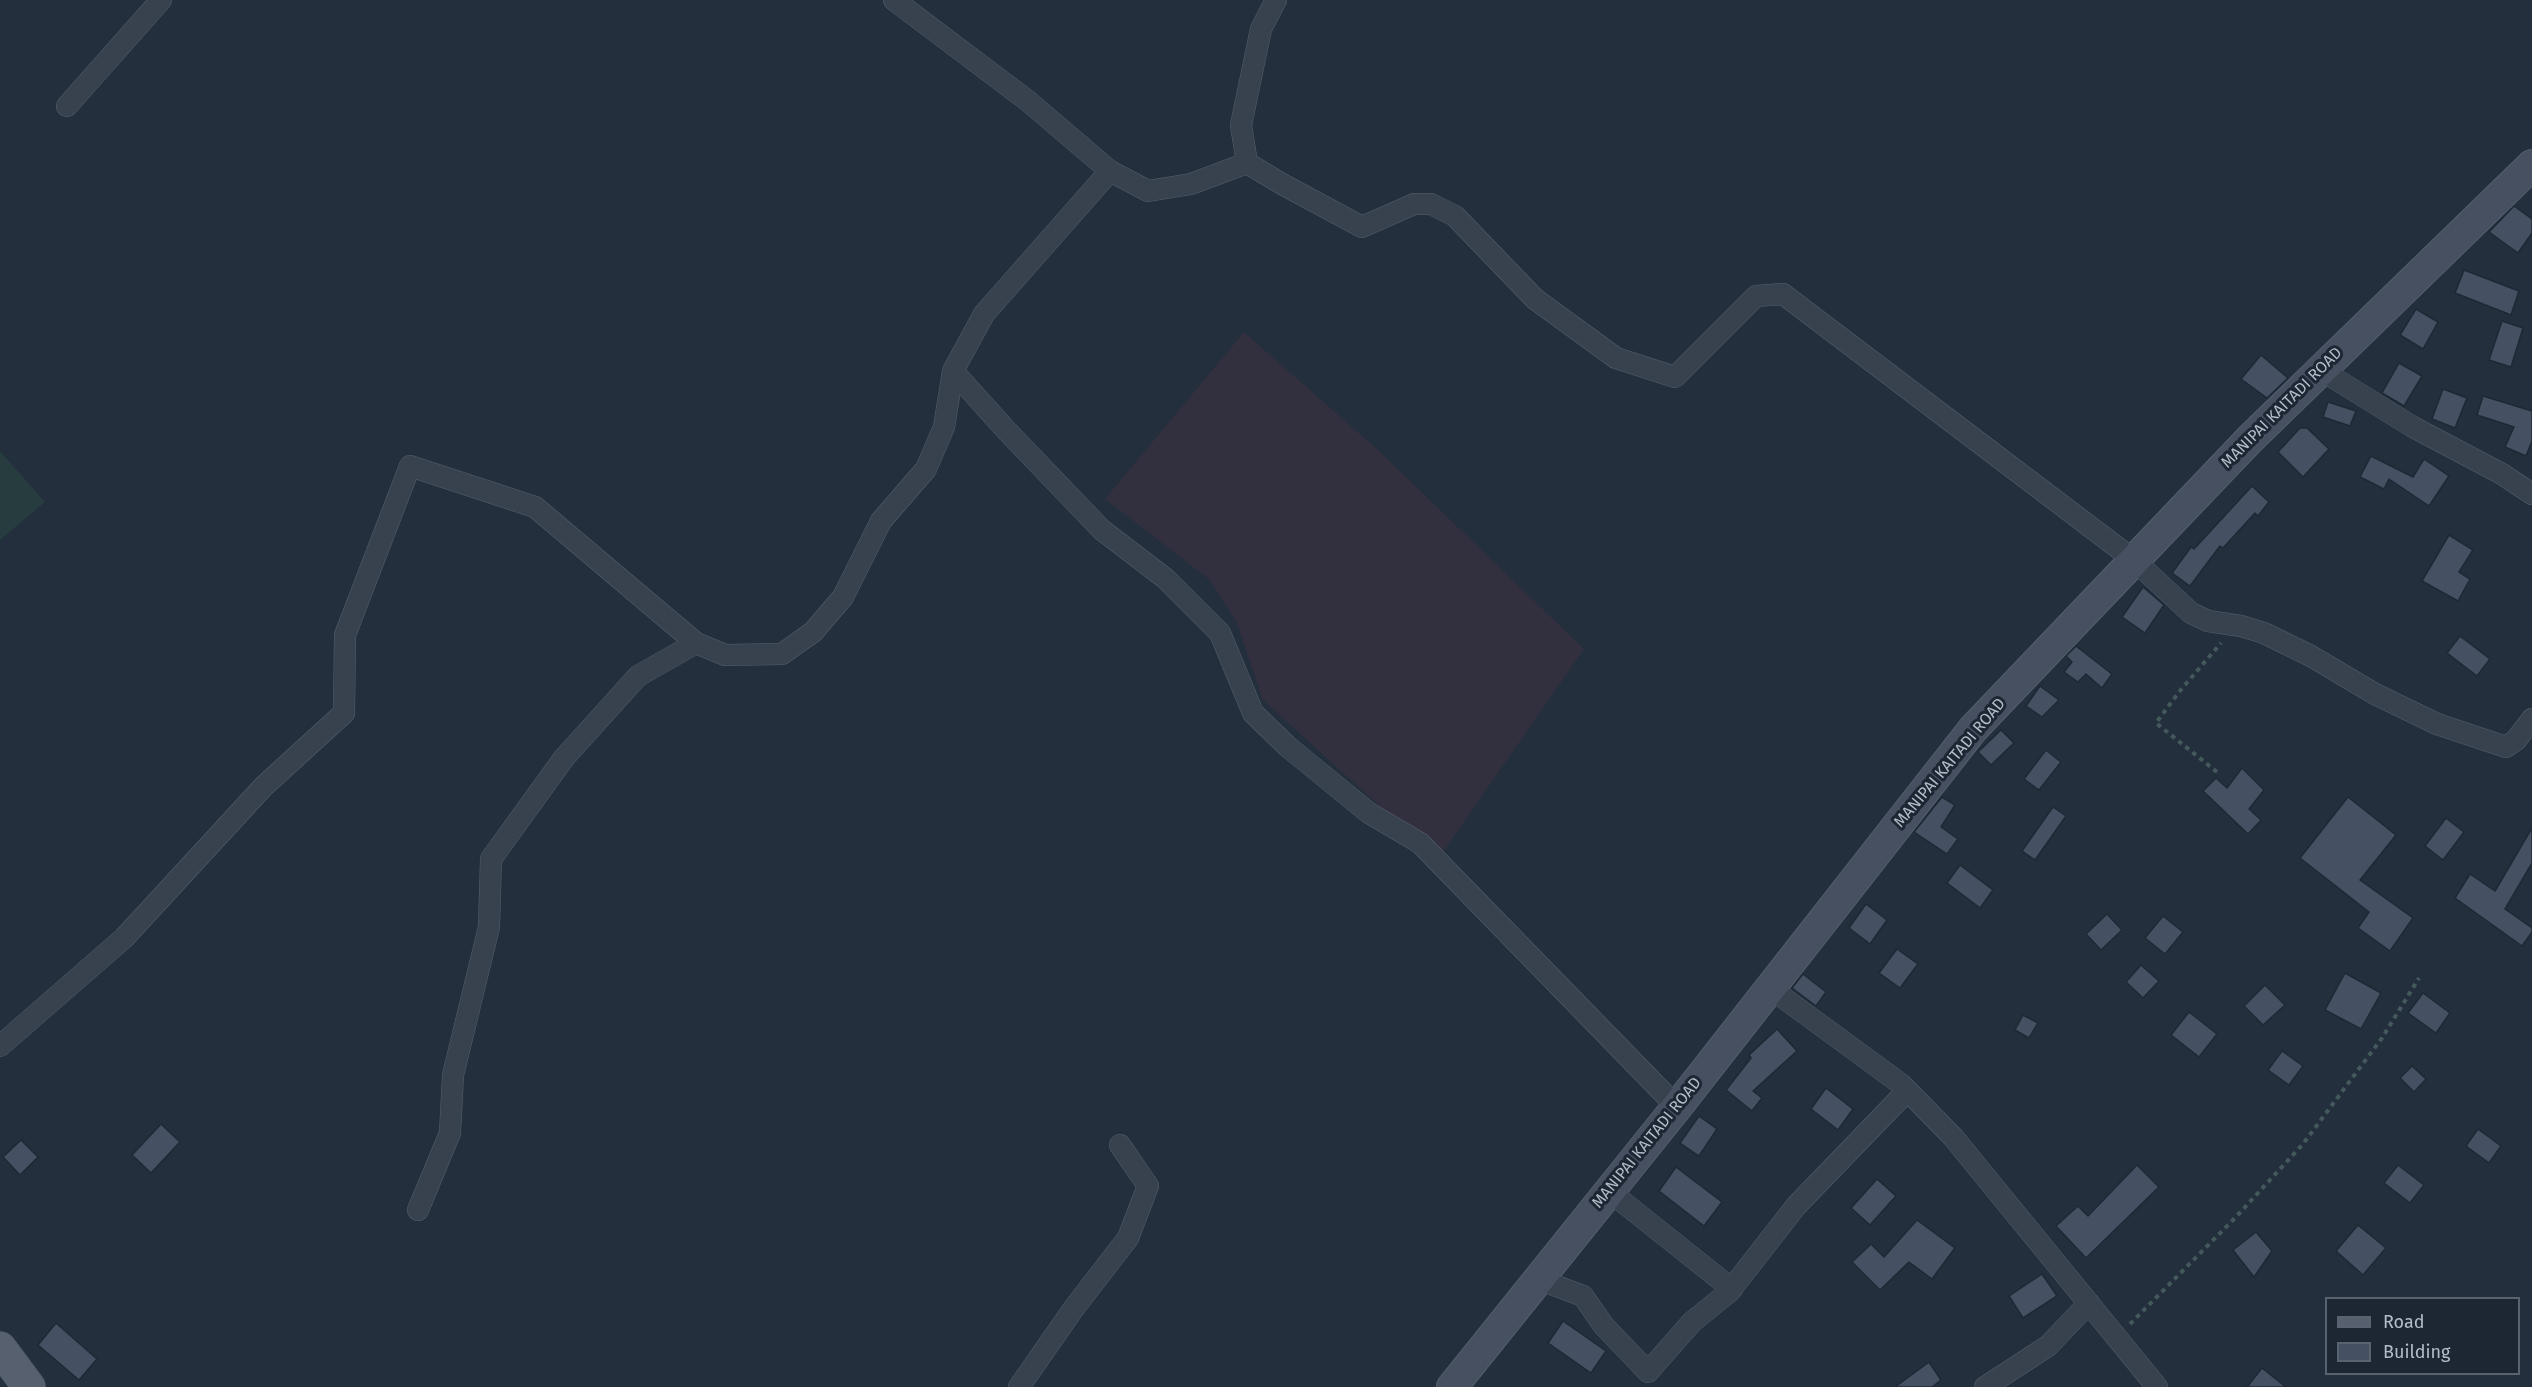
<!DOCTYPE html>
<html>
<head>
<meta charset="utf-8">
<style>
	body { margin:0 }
	#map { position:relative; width:2532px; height:1387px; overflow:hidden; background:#242f3e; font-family:"Fira Sans",sans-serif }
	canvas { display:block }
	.legend { position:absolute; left:2325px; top:1297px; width:195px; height:78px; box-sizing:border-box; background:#1d2633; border:2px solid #59626f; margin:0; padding:8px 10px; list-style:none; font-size:18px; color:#b4bcc9 }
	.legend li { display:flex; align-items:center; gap:12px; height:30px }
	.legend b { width:30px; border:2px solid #59626f }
</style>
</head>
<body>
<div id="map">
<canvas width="2532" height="1387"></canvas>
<ul class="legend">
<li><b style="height:8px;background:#56606e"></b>Road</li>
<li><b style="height:16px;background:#455162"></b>Building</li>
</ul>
</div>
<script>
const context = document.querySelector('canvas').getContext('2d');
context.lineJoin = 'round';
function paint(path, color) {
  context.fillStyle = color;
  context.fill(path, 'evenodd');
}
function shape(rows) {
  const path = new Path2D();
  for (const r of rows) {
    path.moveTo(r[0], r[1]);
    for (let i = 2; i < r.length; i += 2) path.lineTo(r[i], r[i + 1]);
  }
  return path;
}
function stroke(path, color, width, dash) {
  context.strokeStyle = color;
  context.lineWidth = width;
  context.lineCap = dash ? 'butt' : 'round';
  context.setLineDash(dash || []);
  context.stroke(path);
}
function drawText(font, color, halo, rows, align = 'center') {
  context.font = font + ' "Fira Sans",sans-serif';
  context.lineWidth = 6;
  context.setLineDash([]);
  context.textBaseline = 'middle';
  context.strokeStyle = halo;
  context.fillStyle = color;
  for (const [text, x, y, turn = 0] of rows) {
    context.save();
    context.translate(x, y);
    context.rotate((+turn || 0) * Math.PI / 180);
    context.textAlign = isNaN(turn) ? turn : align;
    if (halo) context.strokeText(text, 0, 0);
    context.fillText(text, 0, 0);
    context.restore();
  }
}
paint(shape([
	[1244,332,1378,450,1584,649,1438,859,1263,700,1237,623,1210,580,1105,499]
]), '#32303f');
paint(shape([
	[0,451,45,502,0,540]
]), '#263c3f');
const building = shape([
	[2514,206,2532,219,2532,233,2518,253,2489,232,2514,206],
	[2464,270,2519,291,2511,315,2455,293,2464,270],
	[2416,309,2438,322,2423,349,2400,335,2416,309],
	[2502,321,2523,328,2511,367,2489,360,2502,321],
	[2261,355,2288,378,2267,398,2241,379,2261,355],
	[2399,363,2422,376,2404,406,2382,393,2399,363],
	[2443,389,2467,398,2455,428,2432,419,2443,389],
	[2483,396,2532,411,2532,441,2526,456,2505,447,2514,427,2477,415,2483,396],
	[2328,402,2356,411,2350,426,2323,417,2328,402],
	[2300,428,2307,428,2329,449,2303,477,2278,452,2300,428],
	[2371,456,2413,477,2424,459,2449,476,2429,506,2389,479,2384,489,2360,477,2371,456],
	[2252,486,2269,502,2258,516,2255,513,2223,548,2220,546,2190,586,2172,573,2191,547,2194,549,2252,486],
	[2449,535,2473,550,2459,572,2470,579,2458,601,2422,581,2449,535],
	[2143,587,2164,605,2145,633,2122,617,2143,587],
	[2460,636,2490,659,2477,676,2447,653,2460,636],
	[2076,646,2112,674,2102,688,2086,674,2078,682,2064,672,2072,662,2066,656,2076,646],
	[2040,686,2059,700,2042,717,2026,706,2040,686],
	[2001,730,2014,743,1991,765,1978,752,2001,730],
	[2046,750,2061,762,2039,790,2024,779,2046,750],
	[2242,768,2264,790,2249,809,2261,820,2248,834,2203,791,2216,778,2227,788,2242,768],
	[1942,797,1955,805,1941,827,1958,839,1947,854,1914,832,1942,797],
	[2348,797,2396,835,2360,880,2413,918,2390,951,2358,928,2369,912,2300,858,2348,797],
	[2053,807,2066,816,2035,860,2022,851,2053,807],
	[2446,818,2464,832,2443,860,2425,846,2446,818],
	[2532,828,2532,863,2505,909,2532,928,2532,932,2522,946,2455,898,2470,874,2495,891,2532,828],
	[1960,865,1993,890,1980,908,1947,883,1960,865],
	[1866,904,1887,920,1870,944,1849,928,1866,904],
	[2107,914,2122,930,2101,950,2086,934,2107,914],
	[2163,916,2183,932,2165,954,2145,938,2163,916],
	[1897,949,1918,964,1900,988,1879,973,1897,949],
	[2141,965,2159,981,2143,998,2126,982,2141,965],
	[2345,973,2381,993,2361,1029,2325,1010,2345,973],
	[1803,974,1826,992,1816,1006,1792,988,1803,974],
	[2265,985,2285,1005,2263,1025,2244,1006,2265,985],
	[2423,993,2450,1013,2436,1033,2408,1013,2423,993],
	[2189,1012,2217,1034,2199,1057,2171,1035,2189,1012],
	[2023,1015,2038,1023,2029,1038,2015,1030,2023,1015],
	[1777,1029,1797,1051,1753,1091,1762,1098,1752,1111,1726,1090,1751,1058,1749,1055,1777,1029],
	[2282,1051,2303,1066,2289,1085,2268,1070,2282,1051],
	[2412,1066,2426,1079,2414,1092,2400,1078,2412,1066],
	[1826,1088,1853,1109,1838,1130,1811,1109,1826,1088],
	[1699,1116,1717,1129,1699,1156,1680,1143,1699,1116],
	[161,1124,180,1142,151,1173,132,1155,161,1124],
	[2478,1129,2501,1146,2489,1163,2466,1146,2478,1129],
	[21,1140,38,1157,20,1175,3,1157,21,1140],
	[2137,1165,2159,1187,2086,1258,2056,1226,2078,1206,2088,1216,2137,1165],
	[2398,1165,2424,1185,2410,1203,2384,1183,2398,1165],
	[1676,1167,1722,1202,1704,1226,1659,1191,1676,1167],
	[1877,1179,1896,1196,1870,1225,1851,1208,1877,1179],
	[1917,1220,1955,1248,1932,1279,1909,1262,1880,1290,1852,1262,1871,1244,1884,1257,1917,1220],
	[2358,1225,2386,1248,2363,1275,2336,1251,2358,1225],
	[2256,1232,2272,1251,2254,1277,2233,1250,2256,1232],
	[2042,1274,2057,1296,2023,1318,2009,1296,2042,1274],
	[1563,1321,1606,1351,1591,1373,1548,1343,1563,1321],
	[56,1323,97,1359,79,1380,38,1345,56,1323],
	[1929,1362,1941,1380,1932,1387,1895,1387,1929,1362],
	[2262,1368,2286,1387,2247,1387,2262,1368]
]);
paint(building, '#455162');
stroke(building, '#1f2835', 1.5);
const minor = shape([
	[894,0,1028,101,1110,171,1148,191,1191,184,1247,163],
	[1276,0,1261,29,1241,125,1247,163,1282,184,1362,227,1414,204,1431,204,1455,216,1535,299,1616,358,1675,377,1756,296,1783,294,2134,560,2191,613,2208,621,2241,626,2264,633,2311,656,2375,694,2437,724,2506,747,2516,740,2532,719],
	[67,106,161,0],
	[2321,370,2413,427,2502,474,2532,494],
	[953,371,1007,431,1102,530,1166,579,1220,633,1253,713,1287,746,1369,813,1420,843,1677,1107],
	[1770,988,1901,1084,1953,1137,2157,1387],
	[0,1046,124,938,264,786,344,713,345,635,410,466,535,507,696,643],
	[1609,1191,1732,1289],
	[418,1210,450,1133,453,1075,489,927,491,859,564,758,638,676,696,643,725,655,782,654,813,632,843,597,881,521,926,469,944,427,953,371,984,314,1110,171],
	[1538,1279,1583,1296,1604,1326,1648,1372,1692,1322,1729,1292,1796,1206,1907,1091],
	[1019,1387,1074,1308,1128,1238,1148,1186,1120,1145],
	[1985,1387,2048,1346,2089,1303]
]);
const secondary = shape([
	[1452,1387,1677,1107,1973,729,2250,439,2532,165]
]);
const primary = shape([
	[0,1348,29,1387]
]);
stroke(minor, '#565f6c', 22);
stroke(secondary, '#565f6c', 32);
stroke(primary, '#414a57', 34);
stroke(shape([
	[2217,772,2156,723,2179,692,2221,643],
	[2130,1324,2235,1218,2303,1144,2382,1038,2419,978]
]), '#44595c', 4, [4.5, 4.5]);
stroke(minor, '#38414e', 21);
stroke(secondary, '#465061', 30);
stroke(primary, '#56606e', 33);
drawText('16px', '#b4bcc9', '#1d2633', [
	["MANIPAI KAITADI ROAD",2282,408,-45],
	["MANIPAI KAITADI ROAD",1950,763,-50],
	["MANIPAI KAITADI ROAD",1647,1143,-51]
]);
</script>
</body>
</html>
